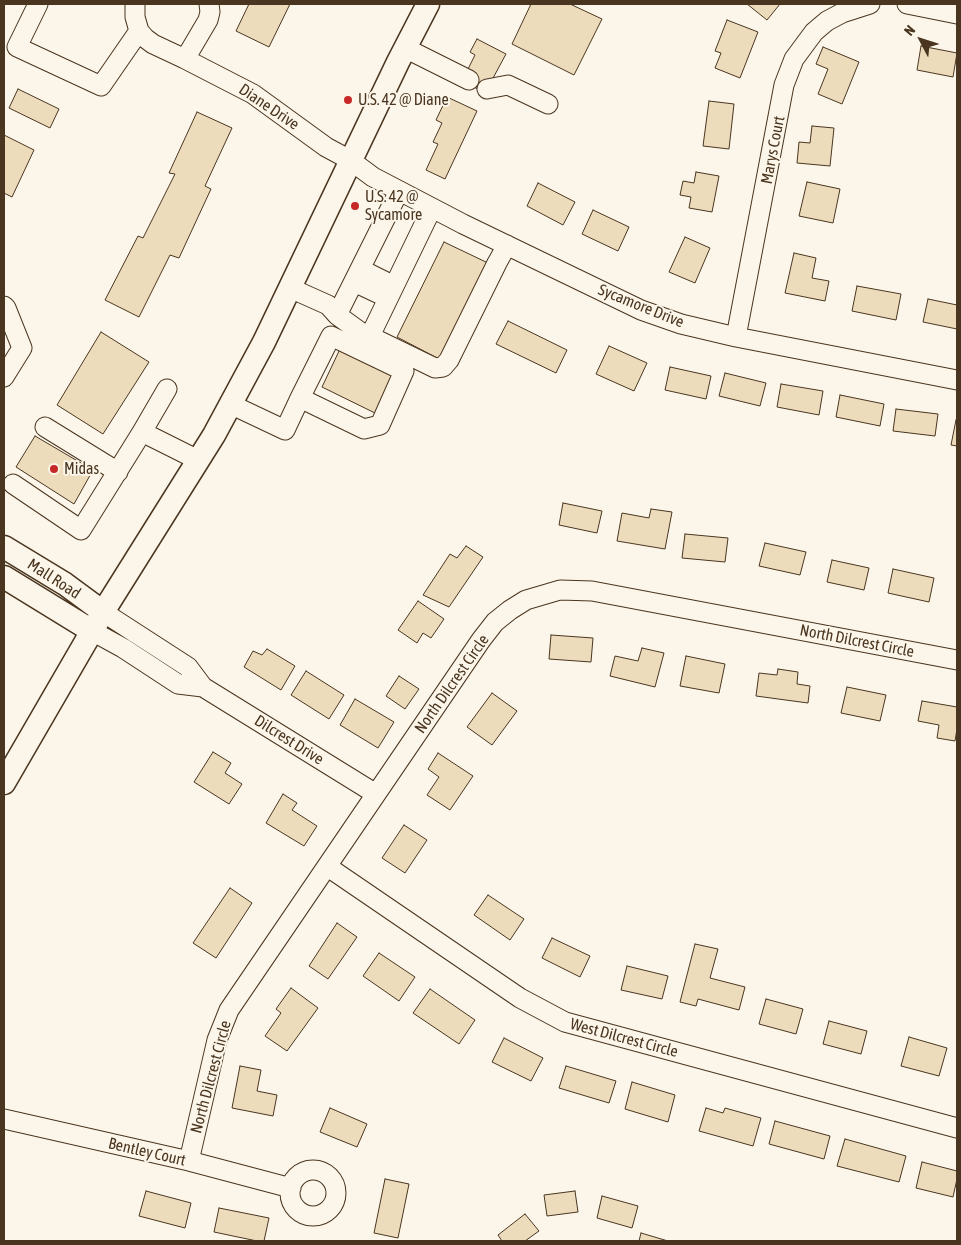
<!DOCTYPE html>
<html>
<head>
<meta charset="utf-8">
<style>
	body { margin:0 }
	#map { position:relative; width:961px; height:1245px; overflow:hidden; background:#fbf6e9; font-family:"Asap Condensed",sans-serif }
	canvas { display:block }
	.frame { position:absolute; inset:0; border:5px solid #4a3520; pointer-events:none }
	.north { position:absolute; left:896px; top:15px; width:50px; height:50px; -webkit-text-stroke:4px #fbf6e9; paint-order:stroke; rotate:310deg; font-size:14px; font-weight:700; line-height:20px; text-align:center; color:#4a3520 }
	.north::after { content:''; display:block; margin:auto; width:18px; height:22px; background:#4a3520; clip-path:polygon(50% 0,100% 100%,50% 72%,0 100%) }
</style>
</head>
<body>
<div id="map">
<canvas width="961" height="1245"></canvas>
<div class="frame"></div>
<div class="north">N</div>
</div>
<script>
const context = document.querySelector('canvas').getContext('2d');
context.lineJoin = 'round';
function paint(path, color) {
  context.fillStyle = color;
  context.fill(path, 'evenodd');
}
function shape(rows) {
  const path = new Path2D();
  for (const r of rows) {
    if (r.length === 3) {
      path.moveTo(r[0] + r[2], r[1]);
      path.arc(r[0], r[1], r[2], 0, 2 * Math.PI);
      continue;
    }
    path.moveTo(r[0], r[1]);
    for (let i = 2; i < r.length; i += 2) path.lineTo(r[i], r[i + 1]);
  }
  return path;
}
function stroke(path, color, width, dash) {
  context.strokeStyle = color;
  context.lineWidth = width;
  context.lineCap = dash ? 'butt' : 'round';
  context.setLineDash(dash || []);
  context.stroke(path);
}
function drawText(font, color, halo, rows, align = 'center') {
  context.font = font + ' "Asap Condensed",sans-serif';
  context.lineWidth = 4;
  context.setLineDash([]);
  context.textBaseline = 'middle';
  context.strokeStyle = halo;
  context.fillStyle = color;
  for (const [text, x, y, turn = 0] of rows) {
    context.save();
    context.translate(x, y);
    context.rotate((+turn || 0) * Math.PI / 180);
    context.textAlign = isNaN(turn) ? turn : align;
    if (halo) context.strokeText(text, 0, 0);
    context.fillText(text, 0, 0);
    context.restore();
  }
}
const building = shape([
	[249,4,290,4,269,47,236,31,249,4],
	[531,4,570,4,602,19,574,75,512,44,531,4],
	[747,4,780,4,767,20,747,4],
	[727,20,758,32,740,78,715,68,721,53,715,51,727,20],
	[477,39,506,54,485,93,467,83,467,71,475,55,470,52,477,39],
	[921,46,957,53,953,77,917,70,921,46],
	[823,47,859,62,842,104,818,94,828,69,816,64,823,47],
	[18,89,59,109,50,128,9,108,18,89],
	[447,97,477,111,445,179,426,170,438,144,433,142,442,123,436,120,447,97],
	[709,101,734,104,729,149,703,146,709,101],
	[197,112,232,128,205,186,211,189,179,258,170,255,139,317,105,300,138,236,143,238,175,174,169,173,197,112],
	[812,126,834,128,830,166,797,163,799,142,810,143,812,126],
	[4,135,34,150,12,197,4,193,4,135],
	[696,172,719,176,712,212,689,208,691,197,680,195,683,181,694,183,696,172],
	[807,182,840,189,833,223,799,216,807,182],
	[538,183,575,202,563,225,527,206,538,183],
	[593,210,629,227,618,251,582,234,593,210],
	[685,237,710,248,695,283,669,272,685,237],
	[444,242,488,263,441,360,397,337,444,242],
	[794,253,816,258,812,278,829,281,825,301,785,293,794,253],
	[857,286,901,294,896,320,852,311,857,286],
	[928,299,957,305,957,329,923,322,928,299],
	[508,321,567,350,556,373,496,344,508,321],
	[101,332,149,362,103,434,57,405,101,332],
	[609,346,647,363,634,391,596,374,609,346],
	[340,349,395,376,377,414,322,387,340,349],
	[670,367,711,376,706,399,665,390,670,367],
	[725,373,766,383,760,406,719,396,725,373],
	[781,384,823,391,819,415,777,407,781,384],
	[840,395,884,404,880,426,836,417,840,395],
	[896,409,938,414,935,436,893,431,896,409],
	[956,420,957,420,957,446,951,445,956,420],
	[35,436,93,470,74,504,16,467,35,436],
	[563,503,602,511,597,533,559,525,563,503],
	[651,509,672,512,665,549,617,541,622,513,649,518,651,509],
	[685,534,728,538,725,562,682,558,685,534],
	[765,543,806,552,800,575,759,566,765,543],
	[466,546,483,557,449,607,423,595,450,554,457,558,466,546],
	[832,560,869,568,864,590,827,582,832,560],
	[893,569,934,578,929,602,888,593,893,569],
	[418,601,444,619,431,638,423,633,417,643,398,630,418,601],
	[551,635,593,638,591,662,549,659,551,635],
	[642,648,664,653,655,687,610,676,615,656,638,661,642,648],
	[267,649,295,666,281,690,244,667,253,651,262,655,267,649],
	[686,656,725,664,719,693,680,686,686,656],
	[778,669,798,672,797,684,810,686,808,703,756,696,759,673,777,675,778,669],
	[306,671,344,695,329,719,291,695,306,671],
	[399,676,419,689,405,709,386,696,399,676],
	[847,687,886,695,880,721,841,713,847,687],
	[492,693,517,711,492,745,467,727,492,693],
	[355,699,394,722,378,748,340,725,355,699],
	[922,701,957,707,957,729,955,741,937,738,939,725,918,721,922,701],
	[213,752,231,763,225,773,242,784,229,804,194,782,213,752],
	[438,753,473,776,450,810,427,795,439,777,428,769,438,753],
	[283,794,297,803,292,810,317,826,304,846,266,823,283,794],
	[404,825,427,840,405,873,382,858,404,825],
	[230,888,252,903,216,958,193,943,230,888],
	[488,895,524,919,510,940,474,915,488,895],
	[337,923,357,937,328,979,309,966,337,923],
	[552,938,590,956,580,977,542,958,552,938],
	[695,944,718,949,710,978,745,987,739,1010,698,999,696,1006,680,1002,695,944],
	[379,953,415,977,399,1001,363,976,379,953],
	[627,966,668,976,662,999,621,990,627,966],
	[291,988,318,1008,287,1051,265,1036,281,1013,276,1009,291,988],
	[430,989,475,1020,459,1044,413,1013,430,989],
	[766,999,803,1009,796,1034,759,1024,766,999],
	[829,1021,867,1031,861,1054,823,1044,829,1021],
	[909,1037,947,1048,939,1076,901,1066,909,1037],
	[504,1038,543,1058,531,1081,492,1062,504,1038],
	[240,1066,261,1070,257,1091,277,1095,273,1116,232,1108,240,1066],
	[566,1066,616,1081,609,1103,559,1088,566,1066],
	[632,1082,675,1095,668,1122,625,1109,632,1082],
	[330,1108,367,1124,357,1147,320,1132,330,1108],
	[706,1108,723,1113,725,1108,761,1118,753,1146,699,1131,706,1108],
	[775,1121,830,1136,824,1159,769,1144,775,1121],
	[845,1139,906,1156,899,1182,837,1166,845,1139],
	[922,1162,957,1171,957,1179,953,1197,916,1188,922,1162],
	[385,1179,409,1184,398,1238,374,1233,385,1179],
	[146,1191,191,1203,185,1228,139,1216,146,1191],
	[575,1191,578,1212,547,1216,544,1195,575,1191],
	[602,1196,638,1206,632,1228,597,1218,602,1196],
	[219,1208,269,1218,264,1241,257,1241,214,1232,219,1208],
	[525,1214,539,1231,525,1241,502,1241,498,1235,525,1214],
	[641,1233,668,1241,639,1241,641,1233]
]);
paint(building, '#ecdcbc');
stroke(building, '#4a3520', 1);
const minor = shape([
	[38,4,17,47,101,86,139,31],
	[135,4,135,17,139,31,145,38,153,44,185,59,208,20,210,12,209,4],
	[907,4,957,14],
	[405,48,469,80],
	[185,59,253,94,326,147,350,160,373,177,463,224,641,310,681,324,736,337,957,380],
	[487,89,508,85,548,104],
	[360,269,394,286],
	[354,282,388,298],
	[290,288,328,305,337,315,359,331,435,368,443,367,449,360,497,263,507,245],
	[4,306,6,308,22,348,4,377],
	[337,315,399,191],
	[370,336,432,208],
	[736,337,784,85,794,59,814,32,827,21,842,13,870,4],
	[230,404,285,430,300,398,331,336,404,371,380,425,364,429,300,398],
	[45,427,118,472],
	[142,432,167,389],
	[13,484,81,530,142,432,198,460],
	[103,612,188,667,203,687,376,794],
	[92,631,123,648,178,684,203,687],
	[328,867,520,998,565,1022,957,1128],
	[4,1119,189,1161,291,1188],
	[189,1161,217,1040,229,1010,481,640,495,622,510,610,526,600,560,590,592,591,957,660],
	[313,1193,23]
]);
const major = shape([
	[4,547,65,584,103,612],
	[4,577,92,631],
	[4,783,103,612,214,435,264,342,398,62,428,4]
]);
stroke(minor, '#4a3520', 21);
stroke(major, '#4a3520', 25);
stroke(minor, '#fbf6e9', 19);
stroke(major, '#fbf6e9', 22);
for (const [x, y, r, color] of [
	[348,100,5,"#c62828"],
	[355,206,5,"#c62828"],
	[54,469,5,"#c62828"]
]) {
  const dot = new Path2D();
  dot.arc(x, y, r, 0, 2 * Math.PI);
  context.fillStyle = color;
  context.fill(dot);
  stroke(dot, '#fbf6e9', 2);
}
drawText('16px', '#4a3520', '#fbf6e9', [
	["U.S. 42 @ Diane",358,100],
	["U.S. 42 @",365,197],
	["Sycamore",365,215],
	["Midas",64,469]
], 'left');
drawText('16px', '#4a3520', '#fbf6e9', [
	["Diane Drive",269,107,34],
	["Marys Court",773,150,-79],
	["Sycamore Drive",641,306,22],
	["Mall Road",54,579,33],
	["North Dilcrest Circle",857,641,11],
	["North Dilcrest Circle",452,684,-55],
	["Dilcrest Drive",289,740,32],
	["West Dilcrest Circle",624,1038,15],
	["North Dilcrest Circle",211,1077,-75],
	["Bentley Court",147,1152,13]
]);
</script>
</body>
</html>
